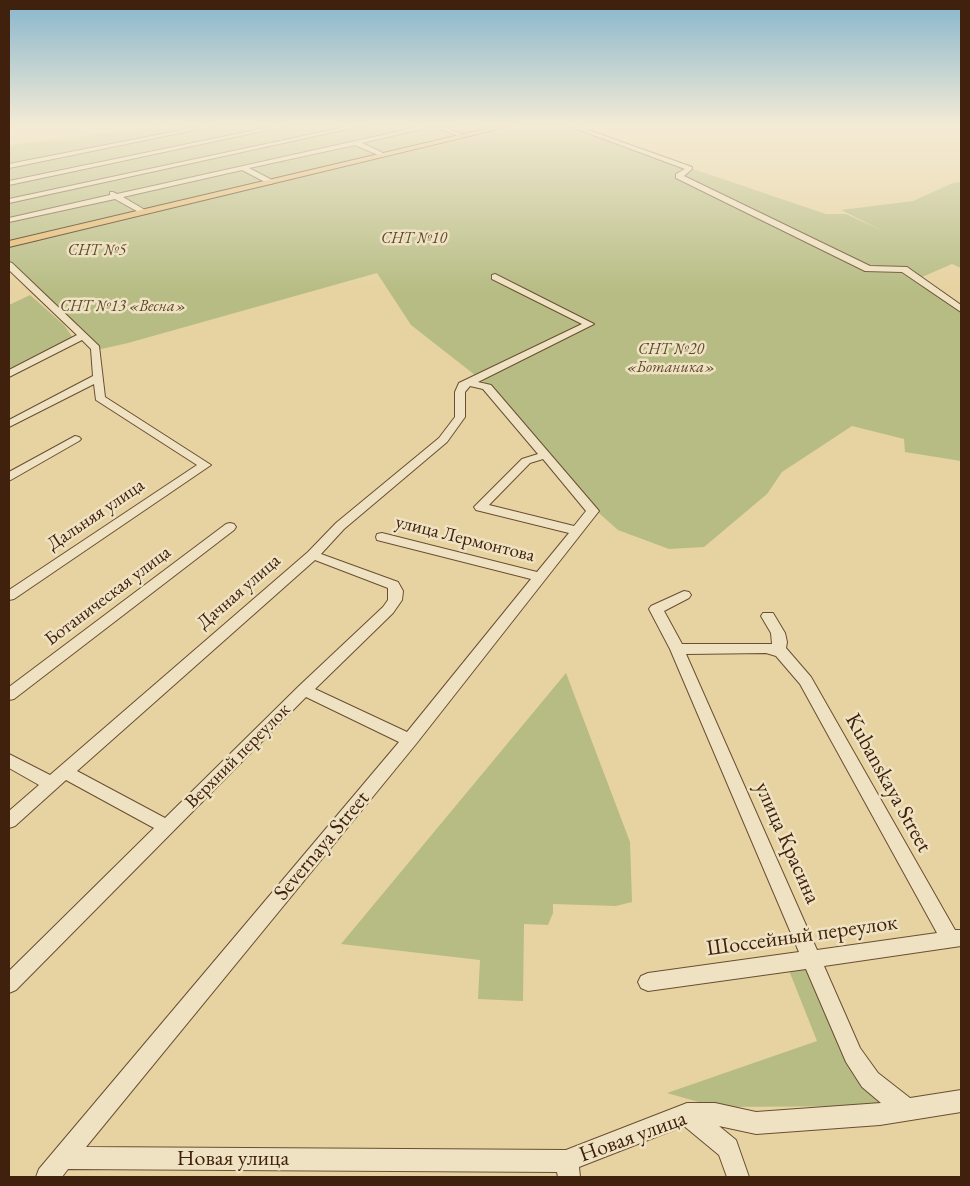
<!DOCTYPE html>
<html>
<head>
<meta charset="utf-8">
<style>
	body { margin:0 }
	#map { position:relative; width:970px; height:1186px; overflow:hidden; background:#e7d3a1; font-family:"EB Garamond",serif }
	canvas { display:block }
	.frame { position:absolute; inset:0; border:10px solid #40210d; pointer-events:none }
</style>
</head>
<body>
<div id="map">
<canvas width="970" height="1186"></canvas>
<div class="frame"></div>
</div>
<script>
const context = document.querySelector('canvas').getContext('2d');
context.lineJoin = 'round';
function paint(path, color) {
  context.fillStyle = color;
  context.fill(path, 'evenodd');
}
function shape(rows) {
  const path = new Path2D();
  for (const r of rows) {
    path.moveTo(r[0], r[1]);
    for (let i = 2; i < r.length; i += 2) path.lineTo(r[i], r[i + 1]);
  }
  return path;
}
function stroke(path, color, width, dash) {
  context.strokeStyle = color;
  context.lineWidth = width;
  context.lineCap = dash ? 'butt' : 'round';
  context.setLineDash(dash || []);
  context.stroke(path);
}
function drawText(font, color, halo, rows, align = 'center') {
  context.font = font + ' "EB Garamond",serif';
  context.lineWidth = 5;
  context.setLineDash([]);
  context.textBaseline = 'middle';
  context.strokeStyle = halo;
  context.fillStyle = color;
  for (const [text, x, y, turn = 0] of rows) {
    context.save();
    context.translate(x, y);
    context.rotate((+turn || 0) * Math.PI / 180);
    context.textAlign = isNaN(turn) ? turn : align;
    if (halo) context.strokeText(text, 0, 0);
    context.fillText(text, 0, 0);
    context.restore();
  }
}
paint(shape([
	[166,126,500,126,9,243,9,145],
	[519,126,577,126,693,169,826,214,846,214,883,231,841,210,913,201,953,183,961,182,961,268,952,264,915,280,961,310,961,461,905,452,904,439,852,426,782,472,767,494,704,547,669,549,618,530,591,506,498,393,411,325,377,273,128,343,97,350,39,291,9,265,9,246],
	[30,295,64,325,73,338,9,369,9,305],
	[566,673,630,842,632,902,616,906,553,904,553,913,548,925,524,924,523,1001,478,999,480,960,341,944],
	[808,966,854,1074,883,1106,716,1107,667,1093,817,1041,788,968]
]), '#b6bc84');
const minor = shape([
	[203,126,214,126,9,168,9,164,203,126],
	[275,126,286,126,9,185,9,181,275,126],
	[350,126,361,126,9,203,9,199,350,126],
	[423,126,441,126,466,136,461,137,433,126,362,143,385,154,385,156,383,157,355,145,249,168,272,180,272,184,269,184,242,170,123,197,145,210,146,212,142,214,115,199,9,222,9,218,110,195,110,192,113,192,117,194,423,126],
	[569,126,577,126,692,167,692,169,684,176,870,266,907,267,961,305,961,312,902,272,865,271,676,178,676,174,685,169,569,126],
	[9,262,12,263,99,346,105,397,211,465,14,599,9,600,9,590,197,465,96,400,94,384,9,427,9,420,93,376,91,349,82,340,9,377,9,370,77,335,9,270,9,262],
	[495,274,594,324,478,382,491,385,599,511,416,744,86,1147,566,1150,687,1103,715,1103,756,1112,881,1103,862,1087,846,1062,806,969,648,991,641,988,638,982,641,976,648,973,799,952,670,649,649,609,651,606,684,591,689,592,691,595,689,598,664,611,682,644,772,644,771,633,761,616,763,613,773,613,785,633,787,642,786,648,811,677,955,930,961,930,961,946,824,966,860,1048,878,1073,910,1098,961,1090,961,1112,880,1125,756,1134,719,1126,736,1140,749,1177,727,1177,719,1155,684,1126,579,1167,580,1177,558,1177,557,1172,68,1169,62,1177,36,1177,39,1169,399,742,306,697,16,990,9,993,9,971,154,828,66,780,15,826,9,828,9,811,39,785,9,768,9,754,50,775,308,552,336,523,439,438,455,417,455,392,459,383,582,324,492,279,492,275,495,274],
	[470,386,483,389,538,454,522,459,474,507,476,510,569,533,537,572,382,533,377,534,376,537,377,540,531,579,407,732,315,689,393,613,402,600,403,591,398,582,321,554,344,529,447,442,465,417,465,392,470,386],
	[543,459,586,511,574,526,489,505,530,463,543,459],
	[315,560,388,588,388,600,383,607,299,686,165,818,77,771,315,560],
	[766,653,776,656,800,684,937,933,817,950,686,654,766,653],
	[75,436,79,437,81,439,79,441,9,481,9,472,75,436],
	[230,523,234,524,236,527,234,530,14,699,9,700,9,687,226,524,230,523]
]);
const major = shape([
	[498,126,511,126,9,247,9,241,498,126]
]);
stroke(minor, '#6a4e32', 2);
stroke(major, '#40210d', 2);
paint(minor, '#efe2c2');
paint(major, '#e4ba70');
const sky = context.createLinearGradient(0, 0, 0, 292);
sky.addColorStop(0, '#87b6cd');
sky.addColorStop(0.43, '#f4ebd5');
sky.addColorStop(1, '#f4ebd500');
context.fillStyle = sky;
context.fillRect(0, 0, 970, 292);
drawText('italic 16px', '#5e482b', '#efe2c2', [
	["СНТ №10",414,239],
	["СНТ №5",97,251],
	["СНТ №13 «Весна»",123,307],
	["СНТ №20",671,350],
	["«Ботаника»",671,368]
]);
drawText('19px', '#40210d', '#efe2c2', [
	["Дальняя улица",96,515,-34],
	["улица Лермонтова",465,539,14],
	["Дачная улица",239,592,-41],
	["Ботаническая улица",108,596,-37],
	["Верхний переулок",238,756,-45]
]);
drawText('22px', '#40210d', '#efe2c2', [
	["Kubanskaya Street",888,783,61],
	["улица Красина",787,843,66],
	["Severnaya Street",322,846,-50],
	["Шоссейный переулок",802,936,-8],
	["Новая улица",633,1137,-20],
	["Новая улица",233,1159]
]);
</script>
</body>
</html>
